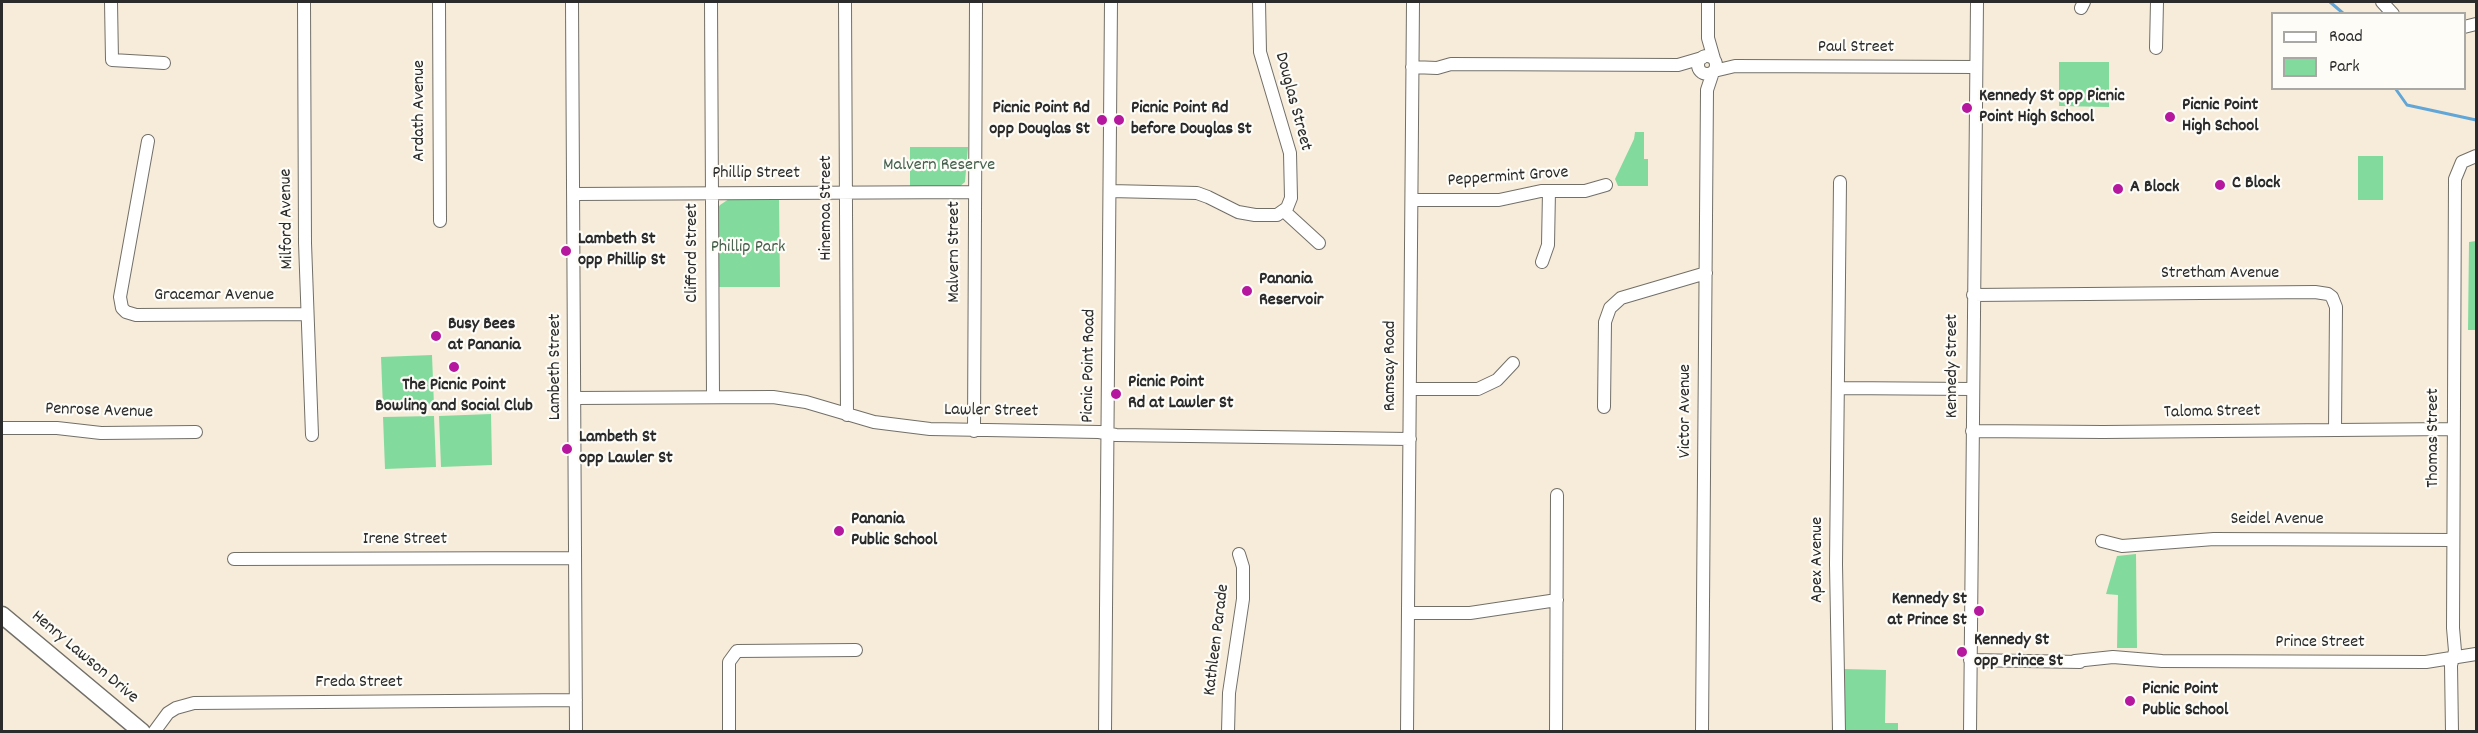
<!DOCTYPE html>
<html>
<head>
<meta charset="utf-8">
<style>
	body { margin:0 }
	#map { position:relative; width:2478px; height:733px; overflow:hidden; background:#f7ecda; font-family:Dekko,sans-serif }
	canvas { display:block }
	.frame { position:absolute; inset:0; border:3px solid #2b2b2b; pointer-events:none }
	.legend { position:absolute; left:2271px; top:12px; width:195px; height:78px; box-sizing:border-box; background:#fdfcf7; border:2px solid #a9a8a5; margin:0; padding:8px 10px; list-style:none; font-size:18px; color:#2b2b2b }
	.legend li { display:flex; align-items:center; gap:12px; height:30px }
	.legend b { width:30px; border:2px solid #a9a8a5 }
</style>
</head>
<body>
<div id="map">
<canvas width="2478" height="733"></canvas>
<div class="frame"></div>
<ul class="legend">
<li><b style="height:8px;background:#fff"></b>Road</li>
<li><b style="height:16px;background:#83da9d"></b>Park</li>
</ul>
</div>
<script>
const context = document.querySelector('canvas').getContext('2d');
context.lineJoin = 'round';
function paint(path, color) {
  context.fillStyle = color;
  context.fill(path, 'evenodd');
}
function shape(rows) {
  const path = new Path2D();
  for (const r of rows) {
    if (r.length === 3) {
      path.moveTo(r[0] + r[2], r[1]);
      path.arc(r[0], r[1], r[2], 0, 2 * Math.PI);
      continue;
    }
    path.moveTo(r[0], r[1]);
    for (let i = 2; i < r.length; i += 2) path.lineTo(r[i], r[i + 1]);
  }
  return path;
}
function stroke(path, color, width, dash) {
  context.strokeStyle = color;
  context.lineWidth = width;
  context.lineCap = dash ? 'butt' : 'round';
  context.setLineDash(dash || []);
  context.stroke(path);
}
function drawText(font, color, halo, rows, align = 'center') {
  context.font = font + ' Dekko,sans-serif';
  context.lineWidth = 4.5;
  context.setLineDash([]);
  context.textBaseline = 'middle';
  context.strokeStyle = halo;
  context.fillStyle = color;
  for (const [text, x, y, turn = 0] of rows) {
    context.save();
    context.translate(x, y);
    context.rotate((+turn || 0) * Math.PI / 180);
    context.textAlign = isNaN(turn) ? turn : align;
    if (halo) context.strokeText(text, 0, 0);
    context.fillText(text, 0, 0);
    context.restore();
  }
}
paint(shape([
	[2059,62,2109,62,2109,107,2059,106],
	[1635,132,1644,132,1644,159,1648,159,1648,186,1618,186,1615,179,1634,139],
	[910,147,968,147,965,182,959,187,910,187],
	[2358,156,2383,156,2383,200,2358,200],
	[779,198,780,287,718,287,718,208,720,205,729,199],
	[2476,241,2476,330,2468,330,2469,242],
	[432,355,434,406,383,408,381,357],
	[491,414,492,465,441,467,439,416],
	[434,416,436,467,385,469,383,417],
	[2136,554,2137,648,2117,648,2118,595,2106,594,2117,556],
	[1843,669,1886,670,1885,723,1898,723,1898,731,1844,731]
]), '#83da9d');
stroke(shape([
	[2330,2,2344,14],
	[2395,88,2407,105,2476,120]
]), '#61a6d6', 3);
const minor = shape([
	[111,2,112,60,164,63],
	[304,2,305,243,312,435],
	[439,2,440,221],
	[572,2,576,732],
	[711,2,713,396],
	[845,2,847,415],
	[1708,2,1708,38,1714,59],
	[2382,2,2393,14],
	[2081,8,2084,2],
	[2464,27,2476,24],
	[2156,48,2157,2],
	[1707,65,9],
	[1412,67,1437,68,1451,64,1678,65,1702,58],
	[1714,71,1735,66,1976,67],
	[148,141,120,297,122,308,126,312,136,315,307,314],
	[1110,191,1197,193,1208,197,1238,212,1255,215,1277,215,1287,208,1291,198,1290,153,1260,52,1259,2],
	[574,194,974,192],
	[1412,200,1499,200,1541,191,1585,191,1606,185],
	[1284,211,1319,243],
	[1542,262,1548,245,1549,191],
	[1973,295,2315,292,2328,294,2332,297,2336,307,2335,430],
	[1838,388,1972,389],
	[1410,389,1478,389,1497,380,1513,363],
	[575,398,773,397,806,402,874,422,930,429,1099,432,1116,435,1410,439],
	[1604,407,1605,322,1610,308,1621,298,1706,273],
	[2,428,57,428,101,433,196,432],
	[974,431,976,2],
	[1972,431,2103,432,2453,429],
	[2102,541,2122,546,2214,539,2453,540],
	[234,559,575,558],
	[1408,613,1470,613,1557,600],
	[1970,660,2080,662],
	[2075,661,2113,657,2162,661,2426,662,2476,654],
	[154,732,168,713,176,708,194,703,576,700],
	[729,732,729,662,737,651,856,650],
	[1105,732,1111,2],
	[1228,732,1229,693,1243,599,1243,567,1239,554],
	[1407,732,1413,2],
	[1556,732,1557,495],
	[1702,732,1707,90,1713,72],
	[1839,732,1836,564,1840,182],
	[1970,732,1977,2],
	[2452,732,2451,665,2455,651,2453,628,2455,179,2462,162,2476,156]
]);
const major = shape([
	[2,615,142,732]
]);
stroke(minor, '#726f68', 14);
stroke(major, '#726f68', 19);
stroke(minor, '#fff', 12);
stroke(major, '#fff', 16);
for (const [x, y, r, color] of [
	[1967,108,6,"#b5179e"],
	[2170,117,6,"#b5179e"],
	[1102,120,6,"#b5179e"],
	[1119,120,6,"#b5179e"],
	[2220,185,6,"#b5179e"],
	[2118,189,6,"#b5179e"],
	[566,251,6,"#b5179e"],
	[1247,291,6,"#b5179e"],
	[436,336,6,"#b5179e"],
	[454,367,6,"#b5179e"],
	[1116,394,6,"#b5179e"],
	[567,449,6,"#b5179e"],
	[839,531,6,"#b5179e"],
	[1979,611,6,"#b5179e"],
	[1962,652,6,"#b5179e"],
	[2130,701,6,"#b5179e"]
]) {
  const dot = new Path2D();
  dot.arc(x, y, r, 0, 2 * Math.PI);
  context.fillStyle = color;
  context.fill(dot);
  stroke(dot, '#fdfcf7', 2);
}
drawText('18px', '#2b2b2b', '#fdfcf7', [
	["Paul Street",1856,49],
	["Douglas Street",1292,102,75],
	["Ardath Avenue",421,111,-90],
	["Phillip Street",756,175],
	["Peppermint Grove",1508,178,-4],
	["Hinemoa Street",828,208,-90],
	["Milford Avenue",288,219,-91],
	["Malvern Street",956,252,-90],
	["Clifford Street",694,253,-90],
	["Stretham Avenue",2220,275],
	["Gracemar Avenue",214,297],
	["Picnic Point Road",1090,366,-89],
	["Ramsay Road",1392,366,-90],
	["Kennedy Street",1954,366,-90],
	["Lambeth Street",557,367,-90],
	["Victor Avenue",1687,411,-90],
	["Penrose Avenue",99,412,2],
	["Lawler Street",991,412,1],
	["Taloma Street",2212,413,-1],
	["Thomas Street",2435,438,-90],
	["Seidel Avenue",2277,521],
	["Irene Street",405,541],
	["Apex Avenue",1819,560,-90],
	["Kathleen Parade",1218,640,-83],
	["Prince Street",2320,644],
	["Henry Lawson Drive",84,658,40],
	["Freda Street",359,684]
]);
drawText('bold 18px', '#2b2b2b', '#fdfcf7', [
	["Kennedy St opp Picnic",1979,98],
	["Point High School",1979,119],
	["Picnic Point",2182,107],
	["High School",2182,128],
	["Picnic Point Rd",1090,110,"right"],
	["opp Douglas St",1090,131,"right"],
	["Picnic Point Rd",1131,110],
	["before Douglas St",1131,131],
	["C Block",2232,185],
	["A Block",2130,189],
	["Lambeth St",578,241],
	["opp Phillip St",578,262],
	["Panania",1259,281],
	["Reservoir",1259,302],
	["Busy Bees",448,326],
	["at Panania",448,347],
	["Picnic Point",1128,384],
	["Rd at Lawler St",1128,405],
	["The Picnic Point",454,387,"center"],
	["Bowling and Social Club",454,408,"center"],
	["Lambeth St",579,439],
	["opp Lawler St",579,460],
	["Panania",851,521],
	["Public School",851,542],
	["Kennedy St",1967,601,"right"],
	["at Prince St",1967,622,"right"],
	["Kennedy St",1974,642],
	["opp Prince St",1974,663],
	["Picnic Point",2142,691],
	["Public School",2142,712]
], 'left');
drawText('18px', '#45604d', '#fdfcf7', [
	["Malvern Reserve",939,167],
	["Phillip Park",748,249]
]);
</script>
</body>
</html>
